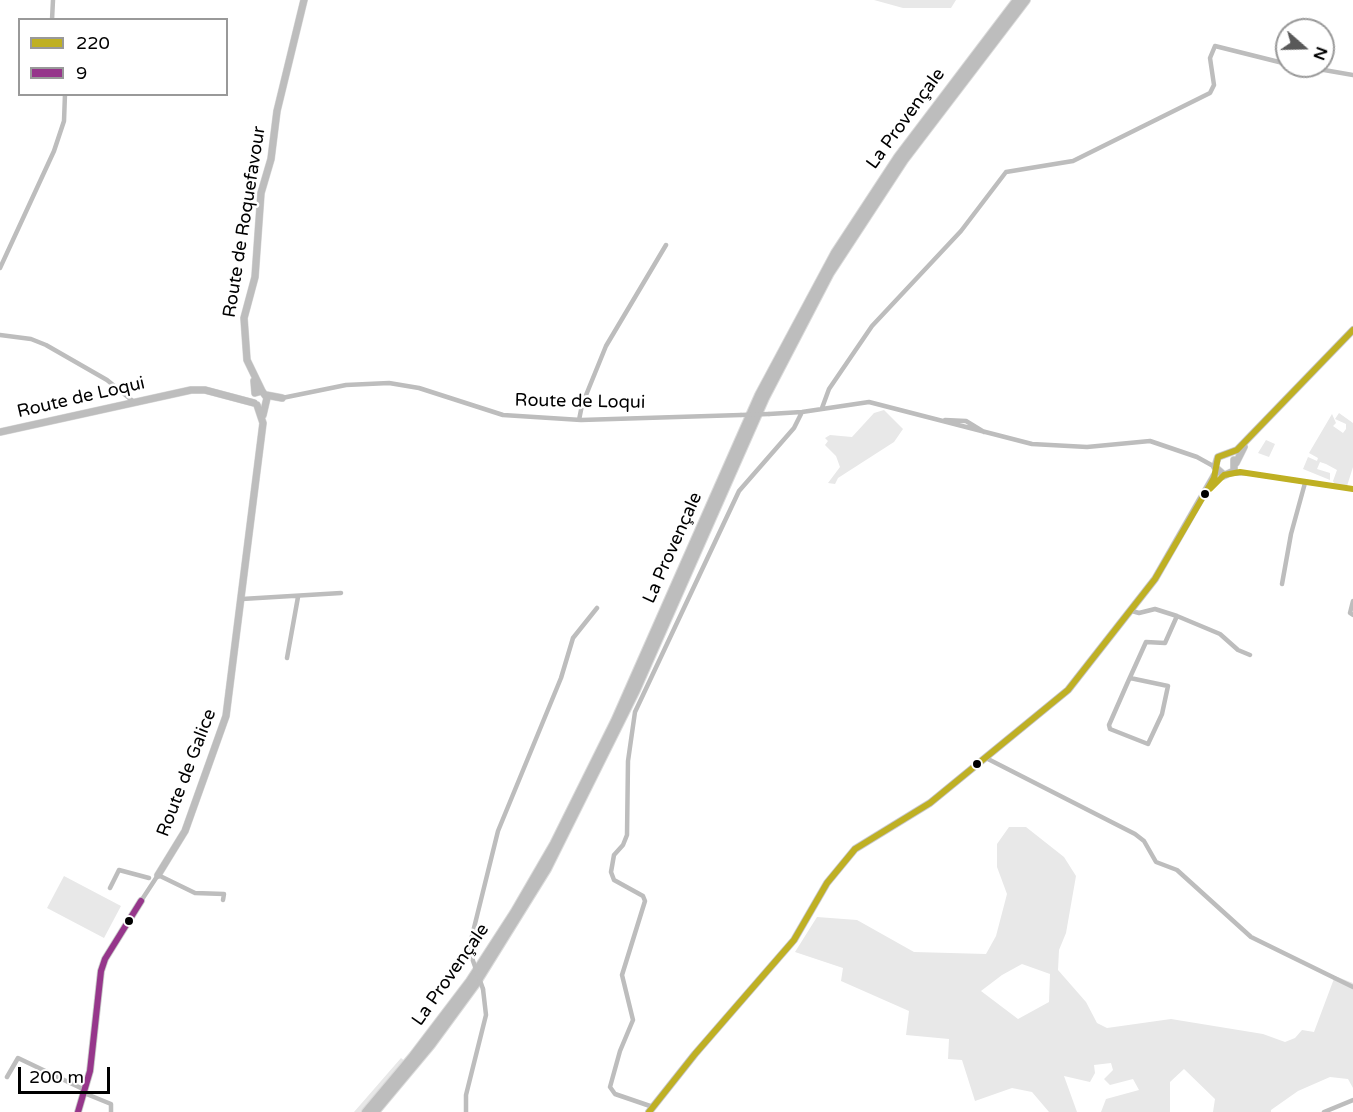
<!DOCTYPE html>
<html>
<head>
<meta charset="utf-8">
<style>
	body { margin:0 }
	#map { position:relative; width:1353px; height:1112px; overflow:hidden; background:#fff; font-family:"Varela Round",sans-serif }
	canvas { display:block }
	.legend { position:absolute; left:18px; top:18px; width:210px; height:78px; box-sizing:border-box; background:#fff; border:2px solid #999; margin:0; padding:8px 10px; list-style:none; font-size:18px; color:#000 }
	.legend li { display:flex; align-items:center; gap:12px; height:30px }
	.legend b { width:30px; border:2px solid #999 }
	.north { position:absolute; left:1275px; top:18px; width:60px; height:60px; box-sizing:border-box; background:#fff; border:2px solid #999; border-radius:50%; rotate:110deg; font-size:16px; font-weight:700; line-height:24px; text-align:center; color:#000 }
	.north::after { content:''; display:block; margin:auto; width:21px; height:27px; background:#595959; clip-path:polygon(50% 0,100% 100%,50% 72%,0 100%) }
	.scale { position:absolute; left:18px; top:1067px; width:92px; height:27px; box-sizing:border-box; border:3px solid #000; border-top:0; padding-left:8px; font-size:18px; line-height:21px; white-space:nowrap; color:#000; -webkit-text-stroke:4px #fff; paint-order:stroke }
</style>
</head>
<body>
<div id="map">
<canvas width="1353" height="1112"></canvas>
<ul class="legend">
<li><b style="height:8px;background:#bfb023"></b>220</li>
<li><b style="height:8px;background:#96368b"></b>9</li>
</ul>
<div class="north">N</div>
<div class="scale">200 m</div>
</div>
<script>
const context = document.querySelector('canvas').getContext('2d');
context.lineJoin = 'round';
function paint(path, color) {
  context.fillStyle = color;
  context.fill(path, 'evenodd');
}
function shape(rows) {
  const path = new Path2D();
  for (const r of rows) {
    path.moveTo(r[0], r[1]);
    for (let i = 2; i < r.length; i += 2) path.lineTo(r[i], r[i + 1]);
  }
  return path;
}
function stroke(path, color, width, dash) {
  context.strokeStyle = color;
  context.lineWidth = width;
  context.lineCap = dash ? 'butt' : 'round';
  context.setLineDash(dash || []);
  context.stroke(path);
}
function drawText(font, color, halo, rows, align = 'center') {
  context.font = font + ' "Varela Round",sans-serif';
  context.lineWidth = 5;
  context.setLineDash([]);
  context.textBaseline = 'middle';
  context.strokeStyle = halo;
  context.fillStyle = color;
  for (const [text, x, y, turn = 0] of rows) {
    context.save();
    context.translate(x, y);
    context.rotate((+turn || 0) * Math.PI / 180);
    context.textAlign = isNaN(turn) ? turn : align;
    if (halo) context.strokeText(text, 0, 0);
    context.fillText(text, 0, 0);
    context.restore();
  }
}
paint(shape([
	[874,0,956,0,951,8,903,8],
	[884,410,903,429,894,442,838,478,835,484,828,483,840,467,836,456,825,445,828,441,825,438,830,435,852,437,874,413],
	[1339,413,1353,423,1353,467,1347,486,1335,485,1333,481,1337,470,1326,464,1320,462,1317,469,1330,473,1330,480,1303,469,1308,457,1317,461,1318,458,1309,453,1332,414,1336,423,1333,426,1343,433,1346,429,1346,424,1335,419],
	[1266,440,1275,444,1269,457,1258,453],
	[1009,827,1026,827,1064,857,1076,876,1066,933,1059,950,1058,970,1086,1002,1097,1023,1107,1028,1171,1019,1263,1034,1285,1042,1295,1038,1302,1030,1314,1032,1335,976,1353,983,1353,1088,1348,1079,1330,1077,1298,1091,1271,1110,1271,1112,1213,1112,1215,1099,1184,1069,1170,1082,1170,1112,1101,1112,1106,1099,1139,1090,1133,1079,1110,1085,1104,1079,1113,1070,1111,1063,1094,1065,1095,1073,1090,1082,1064,1076,1077,1112,1049,1112,1032,1092,1012,1088,975,1101,962,1060,948,1059,949,1039,906,1035,909,1011,841,981,843,968,795,952,817,917,857,920,914,952,986,954,996,936,1007,894,997,867,997,844],
	[1022,964,1050,974,1049,1002,1018,1019,981,991,1002,975],
	[64,876,121,906,104,938,47,908],
	[401,1058,405,1061,361,1112,354,1112]
]), '#e8e8e8');
const major = shape([
	[254,381,255,393,262,391,267,398,263,415],
	[262,391,247,360,244,318,255,277,261,193,271,159,277,111,304,0],
	[266,395,282,398],
	[0,432,191,390,205,390,254,403],
	[1236,463,1244,447],
	[1224,475,1215,467,1218,457,1237,450,1353,330],
	[1223,476,1234,471,1234,460],
	[158,875,185,831,226,716,263,423,257,405],
	[78,1112,90,1071,101,971,105,959,141,901],
	[649,1112,695,1054,794,940,827,883,855,849,930,803,1068,690,1155,579,1217,471]
]);
const highway = shape([
	[366,1112,413,1056,470,981,514,913,554,844,615,721,759,395,835,253,898,157,1017,0],
	[375,1112,431,1045,475,985,547,869,636,690,765,398,830,273,904,160,1026,0]
]);
stroke(major, '#dbdbdb', 8);
stroke(highway, '#dbdbdb', 10);
stroke(shape([
	[52,20,53,0],
	[1301,66,1353,75],
	[0,268,54,151,64,121,65,94],
	[0,335,31,339,46,345,107,380,134,402],
	[282,398,346,385,389,383,419,388,503,415,581,420,741,415],
	[822,408,829,389,872,326,961,231,1006,172,1073,161,1210,93,1214,85,1210,58,1215,46,1287,64],
	[769,414,802,412,869,402,1032,444,1087,447,1150,441,1197,457,1215,467],
	[579,420,582,405,606,346,666,245],
	[945,420,966,421,984,432],
	[1231,474,1246,473,1353,489],
	[1282,584,1291,534,1305,483],
	[242,599,341,593],
	[1353,601,1350,613,1353,615],
	[1132,611,1139,613,1155,609,1177,616,1220,634,1238,650,1250,655],
	[287,658,298,597],
	[1130,678,1168,686,1162,714,1148,744,1110,729,1109,725,1127,684,1146,642,1165,643,1177,616],
	[986,758,1135,834,1144,841,1156,862,1177,870,1251,937,1353,987],
	[110,888,119,870,149,878],
	[141,901,158,875,195,893,224,894,223,900],
	[472,958,471,940,498,831,561,678,573,638,597,608],
	[7,1077,18,1058,85,1090],
	[84,1093,111,1104,111,1112],
	[653,1107,615,1094,610,1087,620,1051,633,1020,622,975,645,901,643,896,614,880,611,872,614,855,623,845,627,835,628,761,635,712,739,491,794,428,802,412],
	[466,1112,466,1095,486,1015,483,989],
	[1324,1112,1353,1100]
]), '#bdbdbd', 4.5);
stroke(major, '#bdbdbd', 7);
stroke(highway, '#bdbdbd', 8);
stroke(shape([
	[741,415,769,414],
	[472,958,483,989]
]), '#bdbdbd', 4.5);
stroke(shape([
	[1210,489,1224,475,1240,472,1353,489],
	[649,1112,695,1054,794,940,827,883,855,849,930,803,1068,690,1155,579,1214,478,1218,457,1237,450,1353,330]
]), '#bfb023', 6);
stroke(shape([
	[78,1112,90,1071,101,971,105,959,141,901]
]), '#96368b', 6);
for (const [x, y, r, color] of [
	[1205,494,5,"#000"],
	[977,764,5,"#000"],
	[129,921,5,"#000"]
]) {
  const dot = new Path2D();
  dot.arc(x, y, r, 0, 2 * Math.PI);
  context.fillStyle = color;
  context.fill(dot);
  stroke(dot, '#fff', 2);
}
drawText('18px', '#000', '#fff', [
	["La Provençale",906,119,-54],
	["Route de Roquefavour",245,222,-81],
	["Route de Loqui",81,398,-13],
	["Route de Loqui",580,402,1],
	["La Provençale",673,548,-66],
	["Route de Galice",187,773,-69],
	["La Provençale",451,975,-55]
]);
</script>
</body>
</html>
